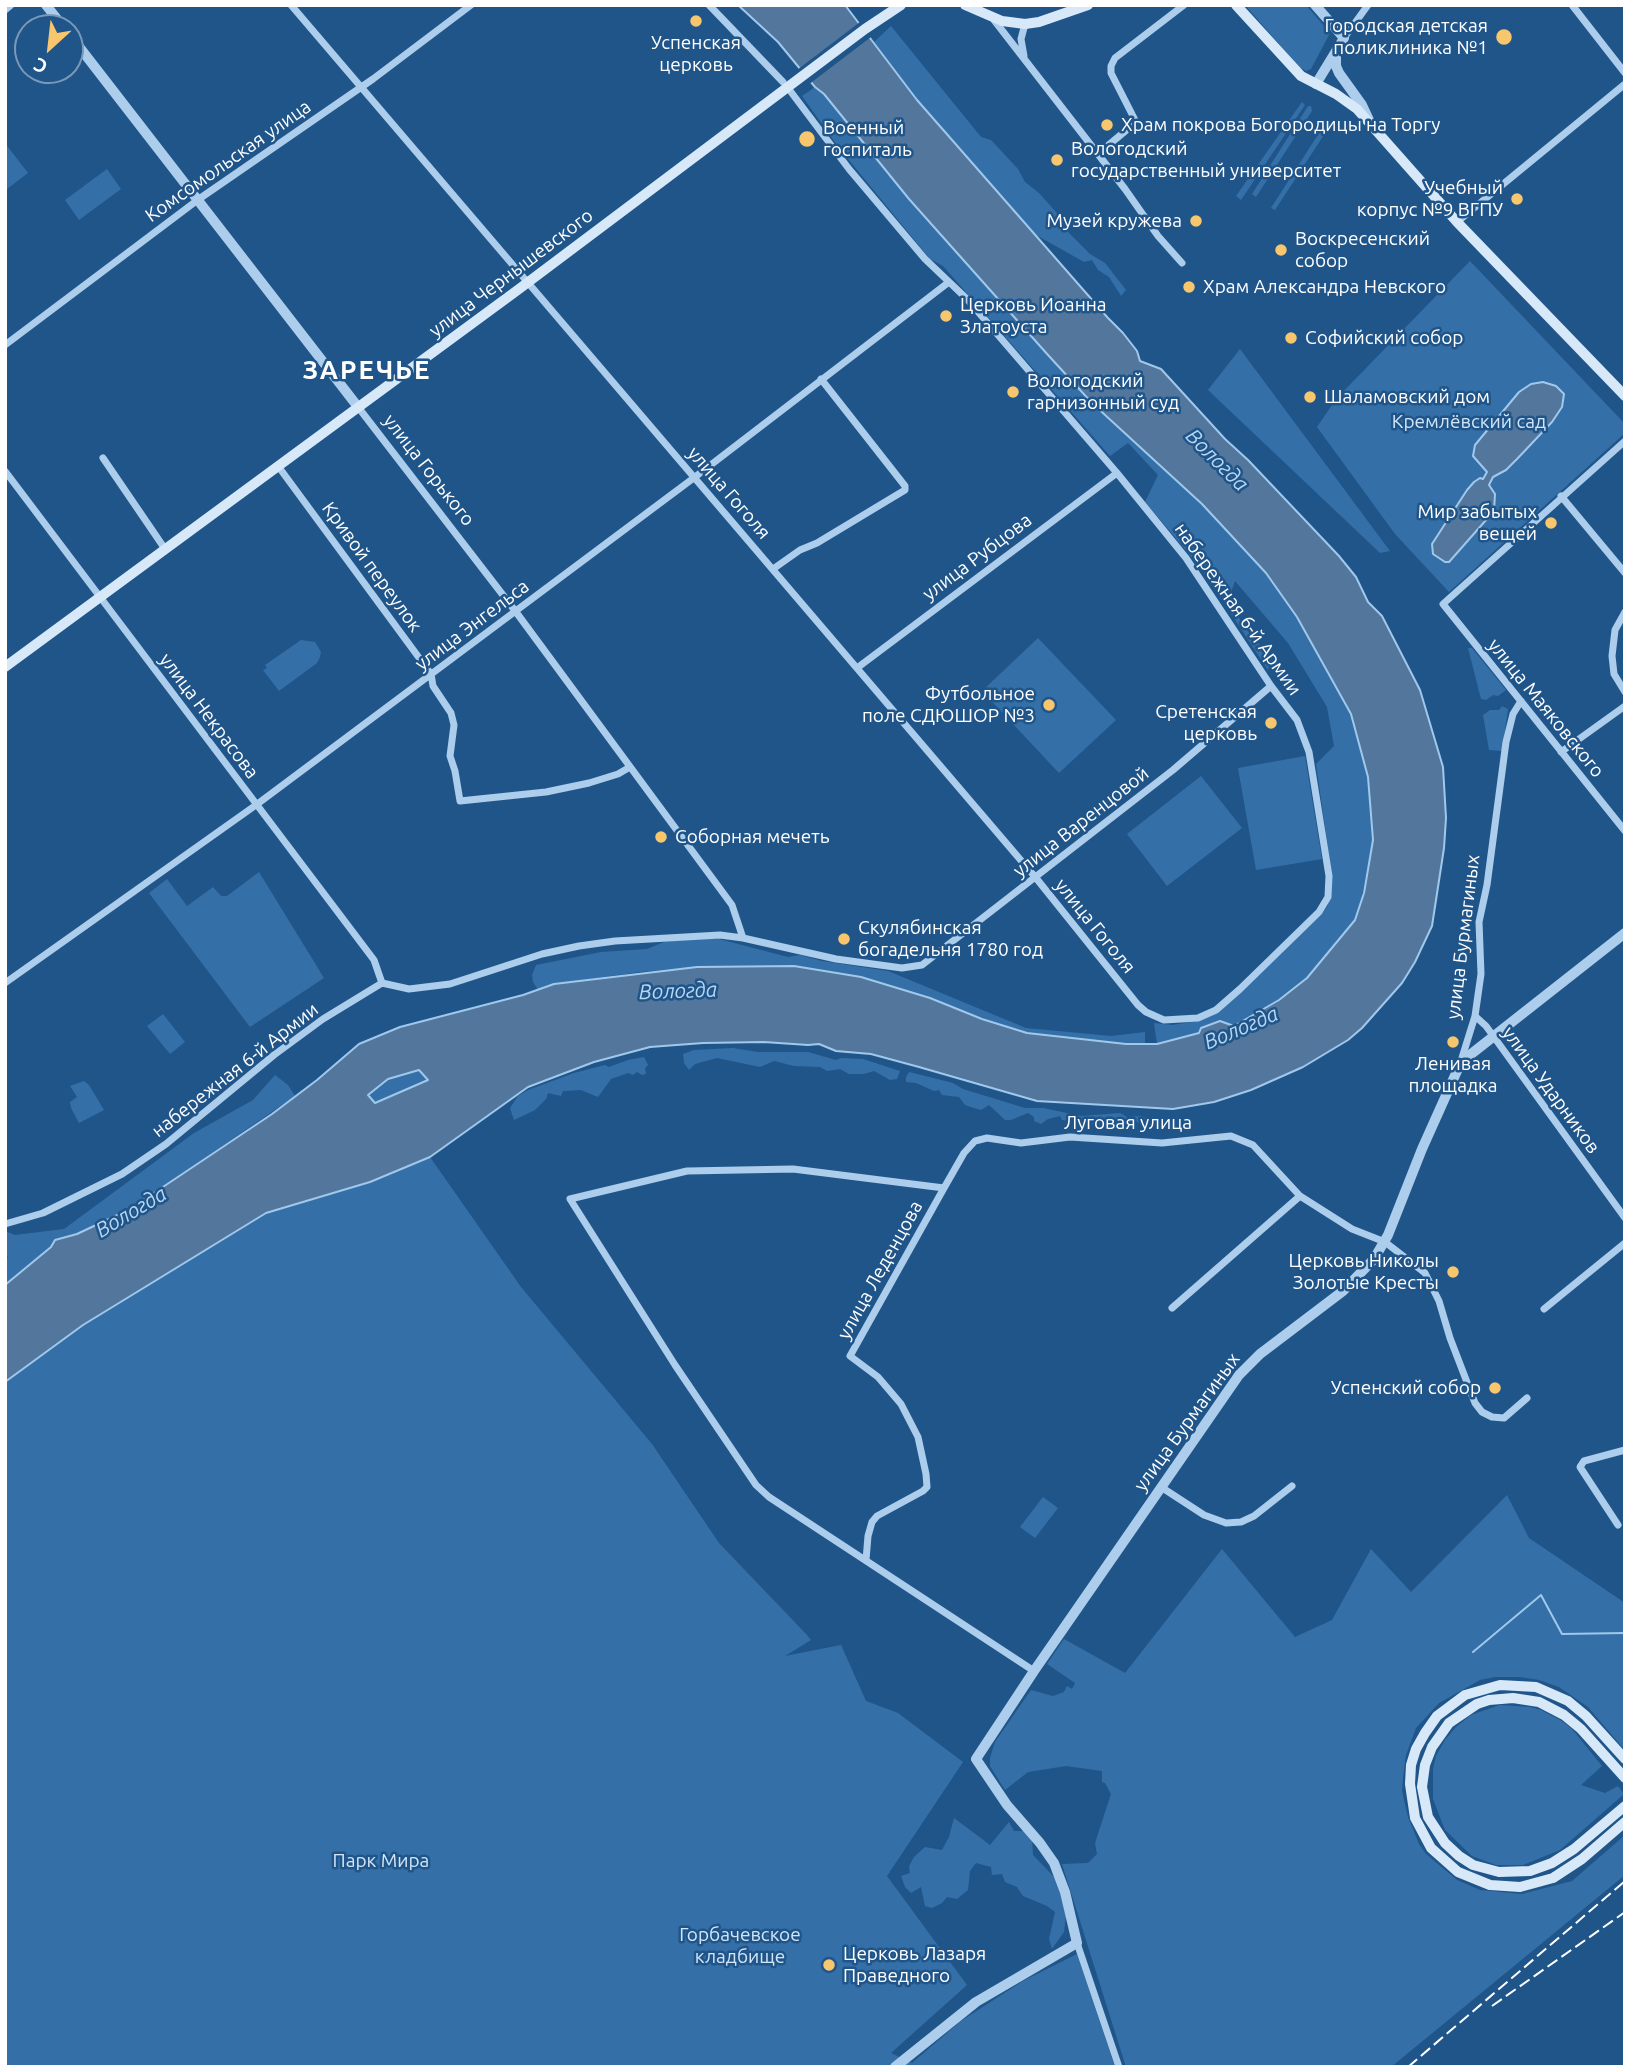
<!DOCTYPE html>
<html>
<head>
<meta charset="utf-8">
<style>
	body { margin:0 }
	#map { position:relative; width:1630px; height:2072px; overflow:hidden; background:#20558a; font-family:Ubuntu,sans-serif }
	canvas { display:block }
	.frame { position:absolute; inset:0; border:7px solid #fff; pointer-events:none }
	.north { position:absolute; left:14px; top:14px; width:70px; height:70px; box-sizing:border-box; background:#20558a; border:2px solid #7999b9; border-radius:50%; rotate:207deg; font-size:19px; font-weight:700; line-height:28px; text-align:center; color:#fff }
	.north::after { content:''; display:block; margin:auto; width:24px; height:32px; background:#f8c76d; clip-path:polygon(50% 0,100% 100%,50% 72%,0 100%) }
</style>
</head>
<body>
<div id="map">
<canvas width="1630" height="2072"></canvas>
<div class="frame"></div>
<div class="north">С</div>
</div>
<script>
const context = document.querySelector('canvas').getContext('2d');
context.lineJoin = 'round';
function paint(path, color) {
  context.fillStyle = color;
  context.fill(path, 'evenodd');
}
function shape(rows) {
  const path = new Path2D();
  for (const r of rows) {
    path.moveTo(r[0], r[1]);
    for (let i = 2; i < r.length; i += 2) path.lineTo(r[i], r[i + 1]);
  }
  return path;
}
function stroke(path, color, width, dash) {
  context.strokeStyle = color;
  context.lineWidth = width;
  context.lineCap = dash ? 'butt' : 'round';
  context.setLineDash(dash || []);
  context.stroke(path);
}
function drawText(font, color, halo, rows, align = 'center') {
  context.font = font + ' Ubuntu,sans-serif';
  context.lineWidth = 5;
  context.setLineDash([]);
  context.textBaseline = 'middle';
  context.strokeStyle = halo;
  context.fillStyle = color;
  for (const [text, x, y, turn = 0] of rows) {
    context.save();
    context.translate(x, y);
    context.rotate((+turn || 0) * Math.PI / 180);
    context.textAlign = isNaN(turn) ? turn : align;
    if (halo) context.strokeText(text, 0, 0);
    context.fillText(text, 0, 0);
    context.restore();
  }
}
paint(shape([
	[1245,5,1306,5,1330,33,1311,69,1306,71,1299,67],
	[891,26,981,137,991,140,1018,169,1025,182,1039,193,1063,220,1069,233,1090,254,1105,263,1126,290,1121,296,1109,277,1098,270,1092,260,1084,262,1036,235,917,100,874,42],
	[815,87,824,94,909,199,1092,403,1202,503,1266,573,1297,617,1351,714,1368,777,1373,840,1359,912,1348,930,1307,978,1279,1000,1233,1026,1157,1044,1154,1023,1172,1025,1198,1021,1321,915,1327,907,1332,891,1332,876,1316,764,1334,746,1327,707,1288,643,1235,581,1228,601,1251,636,1272,657,1268,670,1201,568,1145,502,1158,475,1128,443,1110,456,943,266,930,259,839,148,802,96],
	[1302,102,1305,105,1241,200,1236,196],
	[1308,106,1311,106,1312,111,1256,197,1252,194],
	[1328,119,1332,121,1331,124,1275,210,1271,208],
	[5,143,28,173,7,189,5,187],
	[107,169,121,189,79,220,65,200],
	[1470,261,1625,424,1625,433,1449,592,1395,534,1317,427,1336,399],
	[1240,349,1390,551,1380,553,1208,390],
	[1038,638,1116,720,1059,773,982,691],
	[301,640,315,642,321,652,320,657,317,663,279,691,263,670,267,668,265,665],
	[1468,648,1472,648,1506,690,1498,696,1493,695,1486,700,1481,699],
	[1502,706,1508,709,1502,751,1489,750,1483,715,1490,710,1499,710],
	[1305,756,1322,859,1256,870,1238,768],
	[1201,776,1242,828,1167,886,1127,834],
	[259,872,324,978,250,1027,149,893,167,879,187,906,213,887,221,896,227,896],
	[671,939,719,939,788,957,800,955,822,961,888,971,1026,1028,1111,1036,1145,1032,1145,1044,1126,1044,1027,1033,861,977,794,966,697,967,639,972,554,984,538,990,533,982,532,975,536,965,601,952,647,949],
	[163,1014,185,1042,170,1054,147,1026],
	[733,1048,758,1052,808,1052,836,1060,841,1058,863,1059,900,1071,897,1079,890,1080,874,1071,864,1074,849,1074,840,1069,827,1071,820,1067,794,1066,774,1061,760,1067,717,1058,695,1064,689,1070,684,1063,683,1054,694,1050],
	[644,1057,648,1065,645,1068,646,1074,642,1075,637,1072,633,1075,628,1073,611,1079,598,1097,581,1090,563,1091,561,1096,548,1093,546,1099,535,1110,514,1120,510,1108,518,1096,528,1090,574,1073,605,1065,609,1067,628,1060],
	[420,1070,428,1080,375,1103,368,1095,388,1079],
	[909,1072,953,1083,963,1089,1025,1108,1043,1108,1081,1116,1120,1113,1127,1117,1141,1116,1148,1119,1151,1126,1133,1121,1111,1125,1102,1121,1098,1127,1091,1124,1062,1120,1060,1116,1048,1119,1041,1124,1034,1121,1034,1117,1028,1113,1011,1120,1005,1120,989,1105,981,1110,974,1108,965,1105,959,1097,942,1095,939,1090,934,1091,916,1083,906,1082,906,1077],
	[275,1075,288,1085,295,1096,130,1209,77,1234,55,1241,51,1247,5,1285,5,1260,8,1258,5,1251,5,1231,15,1235,64,1229,194,1133,253,1100],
	[84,1081,89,1085,104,1110,79,1123,71,1108,70,1102,77,1097,70,1086],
	[430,1157,521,1287,652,1444,719,1543,807,1635,811,1640,785,1656,841,1645,866,1701,898,1713,963,1762,887,1876,967,1985,891,2053,912,2063,961,2021,1023,1981,1077,1954,1115,2067,5,2067,5,1382,83,1325,266,1213,370,1182],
	[1507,1495,1529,1538,1625,1603,1625,1747,1623,1748,1588,1707,1559,1687,1539,1680,1520,1677,1495,1677,1480,1680,1439,1703,1416,1728,1406,1755,1403,1777,1402,1791,1408,1817,1419,1844,1426,1854,1457,1880,1480,1890,1522,1894,1572,1881,1625,1835,1625,1875,1391,2067,1126,2067,1062,1864,1088,1863,1097,1854,1095,1843,1111,1794,1105,1783,1102,1782,1102,1771,1066,1766,1028,1772,1005,1790,990,1766,990,1758,995,1742,1031,1690,1053,1696,1064,1692,1067,1686,1072,1689,1075,1683,1047,1664,1064,1639,1125,1673,1222,1549,1295,1637,1332,1620,1371,1549,1411,1592],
	[1043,1497,1058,1508,1035,1538,1020,1527],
	[1500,1705,1530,1707,1541,1710,1562,1721,1572,1729,1602,1766,1581,1785,1605,1793,1618,1786,1624,1794,1560,1850,1523,1865,1496,1865,1472,1856,1445,1830,1433,1799,1433,1769,1436,1756,1445,1740,1456,1727,1471,1715],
	[954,1818,990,1845,1009,1822,1014,1831,1024,1831,1032,1839,1033,1855,1056,1879,1063,1898,1066,1916,1064,1932,1052,1949,1049,1939,1055,1912,1047,1906,1023,1896,1017,1887,1005,1882,1002,1874,992,1875,991,1867,976,1863,970,1871,968,1890,957,1899,947,1897,942,1903,932,1908,925,1906,921,1887,911,1893,905,1887,901,1876,910,1873,909,1866,914,1857,925,1847,942,1850,949,1837]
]), '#3470a7');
const water = shape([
	[738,5,845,5,917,100,1108,318,1123,333,1137,351,1140,361,1161,369,1225,439,1248,460,1339,556,1356,577,1368,602,1382,616,1420,690,1443,767,1446,818,1444,848,1432,926,1415,962,1402,983,1362,1028,1348,1040,1303,1067,1251,1090,1214,1102,1173,1109,1037,1101,919,1067,871,1054,836,1051,819,1044,808,1045,764,1042,703,1043,650,1047,594,1062,528,1087,430,1157,370,1182,266,1213,83,1325,5,1382,5,1285,51,1247,55,1240,77,1234,130,1209,272,1114,317,1080,359,1044,400,1027,523,995,554,984,697,967,794,966,861,977,930,998,982,1019,1027,1033,1126,1044,1157,1044,1199,1033,1201,1028,1220,1021,1234,1026,1279,1000,1307,978,1355,920,1364,893,1373,840,1368,777,1351,714,1297,617,1266,573,1202,504,1092,403,1048,355,909,199,824,94,815,87,778,42,738,5],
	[419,1070,428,1080,375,1103,368,1095,388,1079,419,1070],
	[1543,382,1556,386,1564,394,1562,407,1552,422,1517,459,1506,470,1493,477,1489,485,1495,494,1494,511,1449,562,1445,562,1433,554,1432,544,1467,490,1474,482,1480,478,1483,479,1487,472,1473,456,1475,445,1519,392,1531,384,1543,382]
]);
paint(water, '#53779c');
stroke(water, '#a0c8ec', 2);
paint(shape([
	[860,22,871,37,808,85,797,70]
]), '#20558a');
stroke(shape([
	[1473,1652,1541,1595,1562,1634,1625,1633]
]), '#a0c8ec', 2);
stroke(shape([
	[291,5,1036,878,1138,1005,1146,1012,1164,1020,1198,1018,1216,1010,1240,989,1319,912,1328,897,1329,876,1309,752,1297,720,1271,686,1186,558,1117,473,967,299,925,259,849,169,788,88],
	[709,5,783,82],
	[1572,5,1625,73],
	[5,10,11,5],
	[994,20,1125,189,1158,236,1182,263],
	[1344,38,1368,5],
	[1024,56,1021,39,1025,24],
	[1098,154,1136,122,1111,73,1111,66,1115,58,1184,5],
	[1457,222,1625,84],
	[5,345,199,199,373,79,471,5],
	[358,407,516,612,732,905,743,938],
	[1625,441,1443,604,1625,831],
	[103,458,165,549],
	[278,466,431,674,433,686,451,713,454,725,450,756,455,771,460,801,546,792,589,783,618,774,630,767],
	[5,471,374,960,382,983],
	[1561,496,1625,573],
	[773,569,800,550,817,543,905,490,905,486,821,379],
	[1625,612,1615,630,1612,656,1614,674,1625,692],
	[857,668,1117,473],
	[1561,752,1625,706],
	[5,983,256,805,695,477,949,282],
	[1475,1016,1486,1026,1625,1218],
	[1461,1061,1475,1016,1481,974,1479,922,1487,885,1506,742,1513,714,1521,701],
	[944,1188,793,1169,687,1171,570,1199,675,1365,756,1485,769,1497,1034,1671],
	[5,1224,43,1213,122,1174,166,1144,274,1055,323,1019,382,983,409,989,450,984,542,954,579,946,615,941,720,935,743,938,836,959,902,968,922,965,1173,770,1271,686],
	[1172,1308,1300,1196,1352,1229,1385,1242,1425,1273,1439,1301,1450,1338,1475,1403,1482,1412,1492,1417,1504,1418,1527,1398],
	[1544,1309,1625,1243],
	[1161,1487,1204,1515,1226,1523,1241,1522,1254,1516,1292,1486],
	[1618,1525,1580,1467,1584,1461,1625,1450],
	[866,1560,868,1536,872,1522,877,1516,923,1491,927,1487,926,1474,918,1437,901,1404,878,1377,850,1356,944,1188,964,1153,975,1141,987,1138,1021,1143,1070,1137,1162,1143,1231,1136,1253,1145,1300,1196],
	[1077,1943,1119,2067]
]), '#accdeb', 7);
stroke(shape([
	[46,5,64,28],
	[1315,5,1344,38,1316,84],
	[70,35,358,407],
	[1336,54,1336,66,1339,73,1362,105,1369,120],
	[895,2067,976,2002,1077,1943,1065,1892,1054,1863,1040,1843,1007,1805,976,1759,1034,1671,1239,1375,1260,1354,1343,1291,1374,1259,1388,1235,1422,1149,1461,1062,1625,933]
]), '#accdeb', 10);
stroke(shape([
	[965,5,1002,21,1025,24,1039,22,1088,5],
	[1236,5,1301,76,1336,94,1357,109,1457,222,1625,396],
	[5,667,519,289,865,29,901,5],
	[1625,1759,1586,1716,1568,1701,1536,1687,1500,1685,1465,1695,1437,1716,1425,1733,1416,1749,1411,1765,1410,1784,1415,1818,1431,1848,1458,1872,1490,1885,1520,1887,1553,1878,1582,1859,1625,1822],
	[1625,1778,1581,1729,1564,1715,1539,1702,1513,1698,1489,1700,1477,1704,1449,1723,1432,1747,1425,1765,1422,1787,1428,1817,1445,1843,1459,1856,1473,1865,1499,1872,1530,1871,1552,1863,1574,1849,1625,1806]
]), '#d7e8f8', 10);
stroke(shape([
	[1492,2006,1625,1912],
	[1408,2067,1625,1881]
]), '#fff', 2, [12, 5]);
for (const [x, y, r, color] of [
	[696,21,7,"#f8c76d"],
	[1504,37,9,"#f8c76d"],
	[1107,125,7,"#f8c76d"],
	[807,139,9,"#f8c76d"],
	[1057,160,7,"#f8c76d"],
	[1517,199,7,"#f8c76d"],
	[1196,221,7,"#f8c76d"],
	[1281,250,7,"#f8c76d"],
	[1189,287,7,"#f8c76d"],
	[946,316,7,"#f8c76d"],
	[1291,338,7,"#f8c76d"],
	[1013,392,7,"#f8c76d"],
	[1310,397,7,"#f8c76d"],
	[1551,523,7,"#f8c76d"],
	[1049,705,7,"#f8c76d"],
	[1271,723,7,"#f8c76d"],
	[661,837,7,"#f8c76d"],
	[844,939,7,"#f8c76d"],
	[1453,1042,7,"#f8c76d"],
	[1453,1272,7,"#f8c76d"],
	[1495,1388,7,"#f8c76d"],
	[829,1965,7,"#f8c76d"]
]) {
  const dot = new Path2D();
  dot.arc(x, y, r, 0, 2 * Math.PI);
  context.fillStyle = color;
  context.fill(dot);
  stroke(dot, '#20558a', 2.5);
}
drawText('19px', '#fff', '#20558a', [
	["Городская детская",1488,26,"right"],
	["поликлиника №1",1488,48,"right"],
	["Успенская",696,43,"center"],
	["церковь",696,65,"center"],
	["Храм покрова Богородицы на Торгу",1121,125],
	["Военный",823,128],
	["госпиталь",823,150],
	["Вологодский",1071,149],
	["государственный университет",1071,171],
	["Учебный",1503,188,"right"],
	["корпус №9 ВГПУ",1503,210,"right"],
	["Музей кружева",1182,221,"right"],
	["Воскресенский",1295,239],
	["собор",1295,261],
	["Храм Александра Невского",1203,287],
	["Церковь Иоанна",960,305],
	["Златоуста",960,327],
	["Софийский собор",1305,338],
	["Вологодский",1027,381],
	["гарнизонный суд",1027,403],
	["Шаламовский дом",1324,397],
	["Мир забытых",1537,512,"right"],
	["вещей",1537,534,"right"],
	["Футбольное",1035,694,"right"],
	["поле СДЮШОР №3",1035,716,"right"],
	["Сретенская",1257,712,"right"],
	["церковь",1257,734,"right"],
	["Соборная мечеть",675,837],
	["Скулябинская",858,928],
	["богадельня 1780 год",858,950],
	["Ленивая",1453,1064,"center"],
	["площадка",1453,1086,"center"],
	["Церковь Николы",1439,1261,"right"],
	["Золотые Кресты",1439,1283,"right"],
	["Успенский собор",1481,1388,"right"],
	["Церковь Лазаря",843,1954],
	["Праведного",843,1976]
], 'left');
drawText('19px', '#fff', '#20558a', [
	["Комсомольская улица",228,161,-35],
	["улица Чернышевского",511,273,-37],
	["улица Горького",429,470,52],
	["улица Гоголя",729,493,49],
	["улица Рубцова",977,557,-37],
	["Кривой переулок",372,567,54],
	["набережная 6-й Армии",1238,609,55],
	["улица Энгельса",472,625,-37],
	["улица Маяковского",1546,708,51],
	["улица Некрасова",209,716,53],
	["улица Варенцовой",1081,822,-38],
	["улица Гоголя",1095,926,51],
	["улица Бурмагиных",1463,937,-83],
	["набережная 6-й Армии",235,1070,-38],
	["улица Ударников",1551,1090,54],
	["Луговая улица",1128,1123],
	["улица Леденцова",880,1270,-61],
	["улица Бурмагиных",1187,1422,-54]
]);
drawText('19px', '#d1e5f8', '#20558a', [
	["Кремлёвский сад",1469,422],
	["Парк Мира",381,1861],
	["Горбачевское",740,1935],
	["кладбище",740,1957]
]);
drawText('italic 21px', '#b8d6f2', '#20558a', [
	["Вологда",1217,460,45],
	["Вологда",678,991,-2],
	["Вологда",1241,1028,-23],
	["Вологда",131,1212,-31]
]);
context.letterSpacing = '2px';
drawText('bold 26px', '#fff', '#20558a', [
	["ЗАРЕЧЬЕ",367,370]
]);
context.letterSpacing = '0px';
</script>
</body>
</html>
